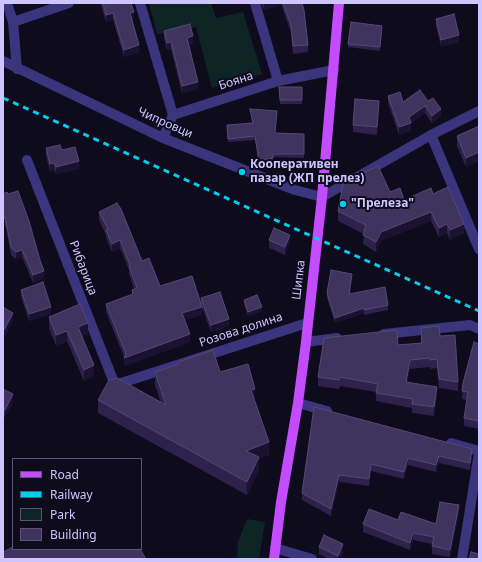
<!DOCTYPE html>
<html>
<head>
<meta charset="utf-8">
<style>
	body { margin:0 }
	#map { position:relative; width:482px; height:562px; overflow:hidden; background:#0e0b1c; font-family:"Noto Sans",sans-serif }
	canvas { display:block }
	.frame { position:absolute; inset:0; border:4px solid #cec5ff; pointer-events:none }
	.legend { position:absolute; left:12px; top:458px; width:130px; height:92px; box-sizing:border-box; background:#0e0b1c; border:1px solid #5b5577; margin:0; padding:5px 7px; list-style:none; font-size:12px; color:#cec5ff }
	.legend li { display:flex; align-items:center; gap:8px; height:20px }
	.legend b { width:20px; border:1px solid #5b5577 }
</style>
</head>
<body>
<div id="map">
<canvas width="482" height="562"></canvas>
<div class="frame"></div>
<ul class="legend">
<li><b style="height:5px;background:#c44cff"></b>Road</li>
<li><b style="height:5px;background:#00cef0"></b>Railway</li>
<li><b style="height:11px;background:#0e2526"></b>Park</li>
<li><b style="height:11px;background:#3e345e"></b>Building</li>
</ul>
</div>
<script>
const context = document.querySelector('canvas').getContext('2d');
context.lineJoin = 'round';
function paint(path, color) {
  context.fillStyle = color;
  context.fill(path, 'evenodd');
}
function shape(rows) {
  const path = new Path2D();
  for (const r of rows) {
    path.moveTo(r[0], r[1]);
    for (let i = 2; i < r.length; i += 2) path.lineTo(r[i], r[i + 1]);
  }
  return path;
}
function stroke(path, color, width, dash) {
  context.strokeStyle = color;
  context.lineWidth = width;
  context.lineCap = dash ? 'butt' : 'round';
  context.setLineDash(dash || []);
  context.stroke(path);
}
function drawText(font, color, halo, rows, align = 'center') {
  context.font = font + ' "Noto Sans",sans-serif';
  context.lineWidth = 4;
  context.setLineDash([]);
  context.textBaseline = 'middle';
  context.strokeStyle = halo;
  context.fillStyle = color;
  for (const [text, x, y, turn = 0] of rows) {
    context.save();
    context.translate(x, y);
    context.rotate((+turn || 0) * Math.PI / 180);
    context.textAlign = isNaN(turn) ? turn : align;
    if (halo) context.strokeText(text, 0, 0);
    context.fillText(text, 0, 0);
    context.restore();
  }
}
paint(shape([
	[149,3,211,3,216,18,243,12,262,74,212,88,196,27,157,34],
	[247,519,265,522,259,559,237,559,238,542]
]), '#0e2526');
stroke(shape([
	[7,3,13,22,17,69],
	[140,3,173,115],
	[255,3,278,81],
	[13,22,69,3],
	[3,61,163,138,295,190,322,197,431,135,479,111],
	[431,135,479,249],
	[163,138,173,115,278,81,334,70],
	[27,160,115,385,307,323],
	[384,334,470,325,479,329],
	[306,342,337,338],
	[298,403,327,411],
	[451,443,479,451],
	[275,548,312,559],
	[462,559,479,453]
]), '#3a357c', 10);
stroke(shape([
	[274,559,281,502,298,403,306,342,322,197,339,3]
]), '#c44cff', 10);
stroke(shape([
	[3,98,479,311]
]), '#00cef0', 3, [6, 5]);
paint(shape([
	[101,3,131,3,134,19,132,20,139,52,124,57,113,20,106,22,101,6],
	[261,3,302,3,308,45,308,52,293,54,291,33,281,4,264,10],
	[436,19,459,42,441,47,436,26],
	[382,30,380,51,348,47,348,44],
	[164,31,193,43,188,45,198,89,182,93,171,49,167,50,164,38],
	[279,87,302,87,302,104,280,104],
	[388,96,403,102,428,101,441,116,432,123,425,113,411,123,411,131,399,135,388,103],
	[250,109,277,115,275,133,304,134,304,158,273,157,273,162,259,165,255,140,228,142,227,125,252,123],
	[379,109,377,135,353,132,353,125],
	[479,126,479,161,466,167,457,146,457,136],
	[46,148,79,169,56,174,54,170,50,172,46,156],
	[358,175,404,200,433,194,464,233,450,240,447,233,439,237,431,221,381,241,376,252,363,244,364,234,338,221,338,211,358,177],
	[3,194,44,278,33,283,22,257,16,259,11,255,5,224],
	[99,212,142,261,160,286,202,315,185,320,190,342,124,366,124,357,106,312,106,304,132,294,132,290,134,289,129,274,129,270,120,248,112,252,106,238,106,235,99,220],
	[269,240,290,242,285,255,269,248],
	[352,278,350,294,388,305,388,310,364,315,364,313,335,323,327,298,327,293],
	[21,290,51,314,29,321,21,297],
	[201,298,229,326,211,332,201,305],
	[244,300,262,311,248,316,244,304],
	[3,307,13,320,4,338,3,337],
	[49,317,88,334,82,336,94,376,84,381,67,341,56,346,49,328],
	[421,328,440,336,458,382,458,391,439,388,437,368,430,369,430,367,410,369,407,382,437,396,434,416,412,413,412,408,376,401,376,392,340,386,339,389,318,386,318,377,398,345,421,343],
	[479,344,479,429,464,426,464,418,467,400,462,399,463,383],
	[178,362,220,372,255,401,269,455,259,459,259,470,247,495,98,413,98,400,161,403,155,385,155,372,178,365],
	[3,389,13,402,5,417,3,416],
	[314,407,472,456,470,470,439,463,436,472,408,465,404,479,371,471,369,486,339,482,331,516,302,500,302,493],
	[459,513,450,557,432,554,432,544,413,540,410,550,363,532,363,524,398,520,436,524],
	[319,547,343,551,340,559,329,559,319,554]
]), '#2c224b');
paint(shape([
	[264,3,281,3,281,4,264,10],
	[134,12,134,19,130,20,130,13],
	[113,13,113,20,106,22,106,15],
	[459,35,459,42,441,47,441,40],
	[193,36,193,43,187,45,187,38],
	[171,42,171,49,167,50,167,43],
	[139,45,139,52,124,57,124,50],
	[198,82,198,89,182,93,182,86],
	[379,101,379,109,377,135,377,127],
	[425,106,425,113,410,123,411,123,411,131,399,135,399,127,409,117],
	[441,109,441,116,432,123,432,116],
	[479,152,479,161,466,167,466,158],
	[79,161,79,169,56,174,56,167],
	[54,163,54,170,50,172,50,164],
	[431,212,431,221,381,241,376,252,376,242,381,232],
	[5,217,5,224,3,227,3,220],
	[447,224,447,233,439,237,439,228],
	[464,224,464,233,450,240,450,230],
	[290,235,290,242,285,255,285,247],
	[120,240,120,248,112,252,112,244],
	[22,250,22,257,16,259,16,252],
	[44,271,44,278,33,283,33,275],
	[352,274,352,278,349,299,349,294],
	[51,307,51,314,29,321,29,314],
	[202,307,202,315,182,321,182,313],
	[262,307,262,311,248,316,248,312],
	[364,308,364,313,335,323,335,318],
	[13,313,13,320,4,338,4,330],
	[229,319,229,326,211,332,211,325],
	[88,323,88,334,78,338,78,327],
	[67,331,67,341,56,346,56,335],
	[190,334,190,342,124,366,124,358],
	[410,360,410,369,406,391,406,382],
	[94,365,94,376,84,381,84,370],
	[437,387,437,396,434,416,434,407],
	[255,389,255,402,251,390],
	[13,394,13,402,5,417,5,410],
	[269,442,269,455,259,459,259,470,247,495,246,451],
	[472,449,472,456,470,470,470,463],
	[439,456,439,463,436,472,436,465],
	[408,458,408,465,404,479,404,472],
	[371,464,371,471,369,486,369,479],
	[339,475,339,482,331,516,331,509],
	[459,505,459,513,450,557,450,550],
	[413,533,413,540,410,550,410,543],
	[343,544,343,551,340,559,338,559,338,556]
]), '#191230');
const building = shape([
	[103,3,131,3,134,12,130,13,139,45,124,50,113,13,106,15,103,3],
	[283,3,302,3,304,10,308,45,293,46,291,25,283,3],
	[454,14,459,35,441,40,436,19,454,14],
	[351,22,382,26,380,47,348,44,351,22],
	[190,24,193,36,187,38,198,82,182,86,171,42,167,43,164,31,190,24],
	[279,87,302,87,302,100,280,100,279,87],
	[420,90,428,101,433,98,441,109,432,116,425,106,409,117,411,123,399,127,388,96,400,92,403,102,420,90],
	[355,99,379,101,377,127,353,125,355,99],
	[250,109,277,111,275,133,304,134,304,154,273,154,273,158,259,161,255,136,228,139,227,125,253,123,250,109],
	[479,126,479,152,466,158,457,136,479,126],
	[60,145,62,150,75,147,79,161,56,167,54,163,50,164,46,148,60,145],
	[378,166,390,192,400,188,404,200,431,188,433,194,448,187,464,224,450,230,447,224,439,228,431,212,381,232,376,242,363,235,366,225,338,211,343,184,359,177,358,175,378,166],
	[18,191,29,221,40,260,44,271,33,275,22,250,16,252,11,247,5,217,3,220,3,194,7,192,8,194,18,191],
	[117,203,121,209,142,261,149,258,160,286,192,276,202,307,182,313,190,334,124,358,126,354,106,304,133,294,132,290,137,288,129,266,130,265,120,240,112,244,106,230,108,229,99,212,117,203],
	[274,228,290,235,285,247,269,240,274,228],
	[331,270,352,274,349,294,385,287,388,305,364,310,364,308,335,318,327,293,331,270],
	[43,282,51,307,29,314,21,290,43,282],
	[220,292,229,319,211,325,201,298,220,292],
	[257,295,262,307,248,312,244,300,257,295],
	[80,304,88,323,78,327,94,365,84,370,67,331,56,335,49,317,80,304],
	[3,307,13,313,4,330,3,330,3,307],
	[439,326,440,336,455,335,458,382,439,379,437,359,430,360,430,358,410,360,406,382,437,387,434,407,412,404,413,399,376,393,378,384,340,377,339,380,318,377,324,338,397,330,398,345,422,343,421,328,439,326],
	[474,342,479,344,479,421,464,418,468,392,462,391,463,383,474,342],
	[213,350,220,372,248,364,255,389,251,390,269,442,246,451,259,457,247,482,98,400,109,380,117,378,166,405,155,372,179,364,178,362,213,350],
	[3,389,13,394,5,410,3,409,3,389],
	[314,407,472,449,470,463,439,456,436,465,408,458,404,472,371,464,369,479,339,475,331,509,302,493,314,407],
	[440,502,459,505,450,550,432,546,434,537,413,533,410,543,363,524,369,509,398,520,401,512,436,524,440,502],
	[324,535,343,544,338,556,319,547,324,535],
	[13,547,13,549,140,549,146,559,3,559,3,552,13,547],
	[471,552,479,554,479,559,469,559,471,552]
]);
paint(building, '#3e345e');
stroke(building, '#544a77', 1);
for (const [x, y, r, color] of [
	[242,172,4,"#00cef0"],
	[343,204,4,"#00cef0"]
]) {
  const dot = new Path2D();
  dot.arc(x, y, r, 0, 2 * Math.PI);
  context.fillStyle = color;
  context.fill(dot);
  stroke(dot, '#0e0b1c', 1.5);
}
drawText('12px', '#cec5ff', '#0e0b1c', [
	["Бояна",236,81,-18],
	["Чипровци",165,123,24],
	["Рибарица",83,268,69],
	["Шипка",299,280,-83],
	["Розова долина",241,330,-18]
]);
drawText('bold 12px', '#cec5ff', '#0e0b1c', [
	["Кооперативен",250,165],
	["пазар (ЖП прелез)",250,179],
	["\"Прелеза\"",351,204]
], 'left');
</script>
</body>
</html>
